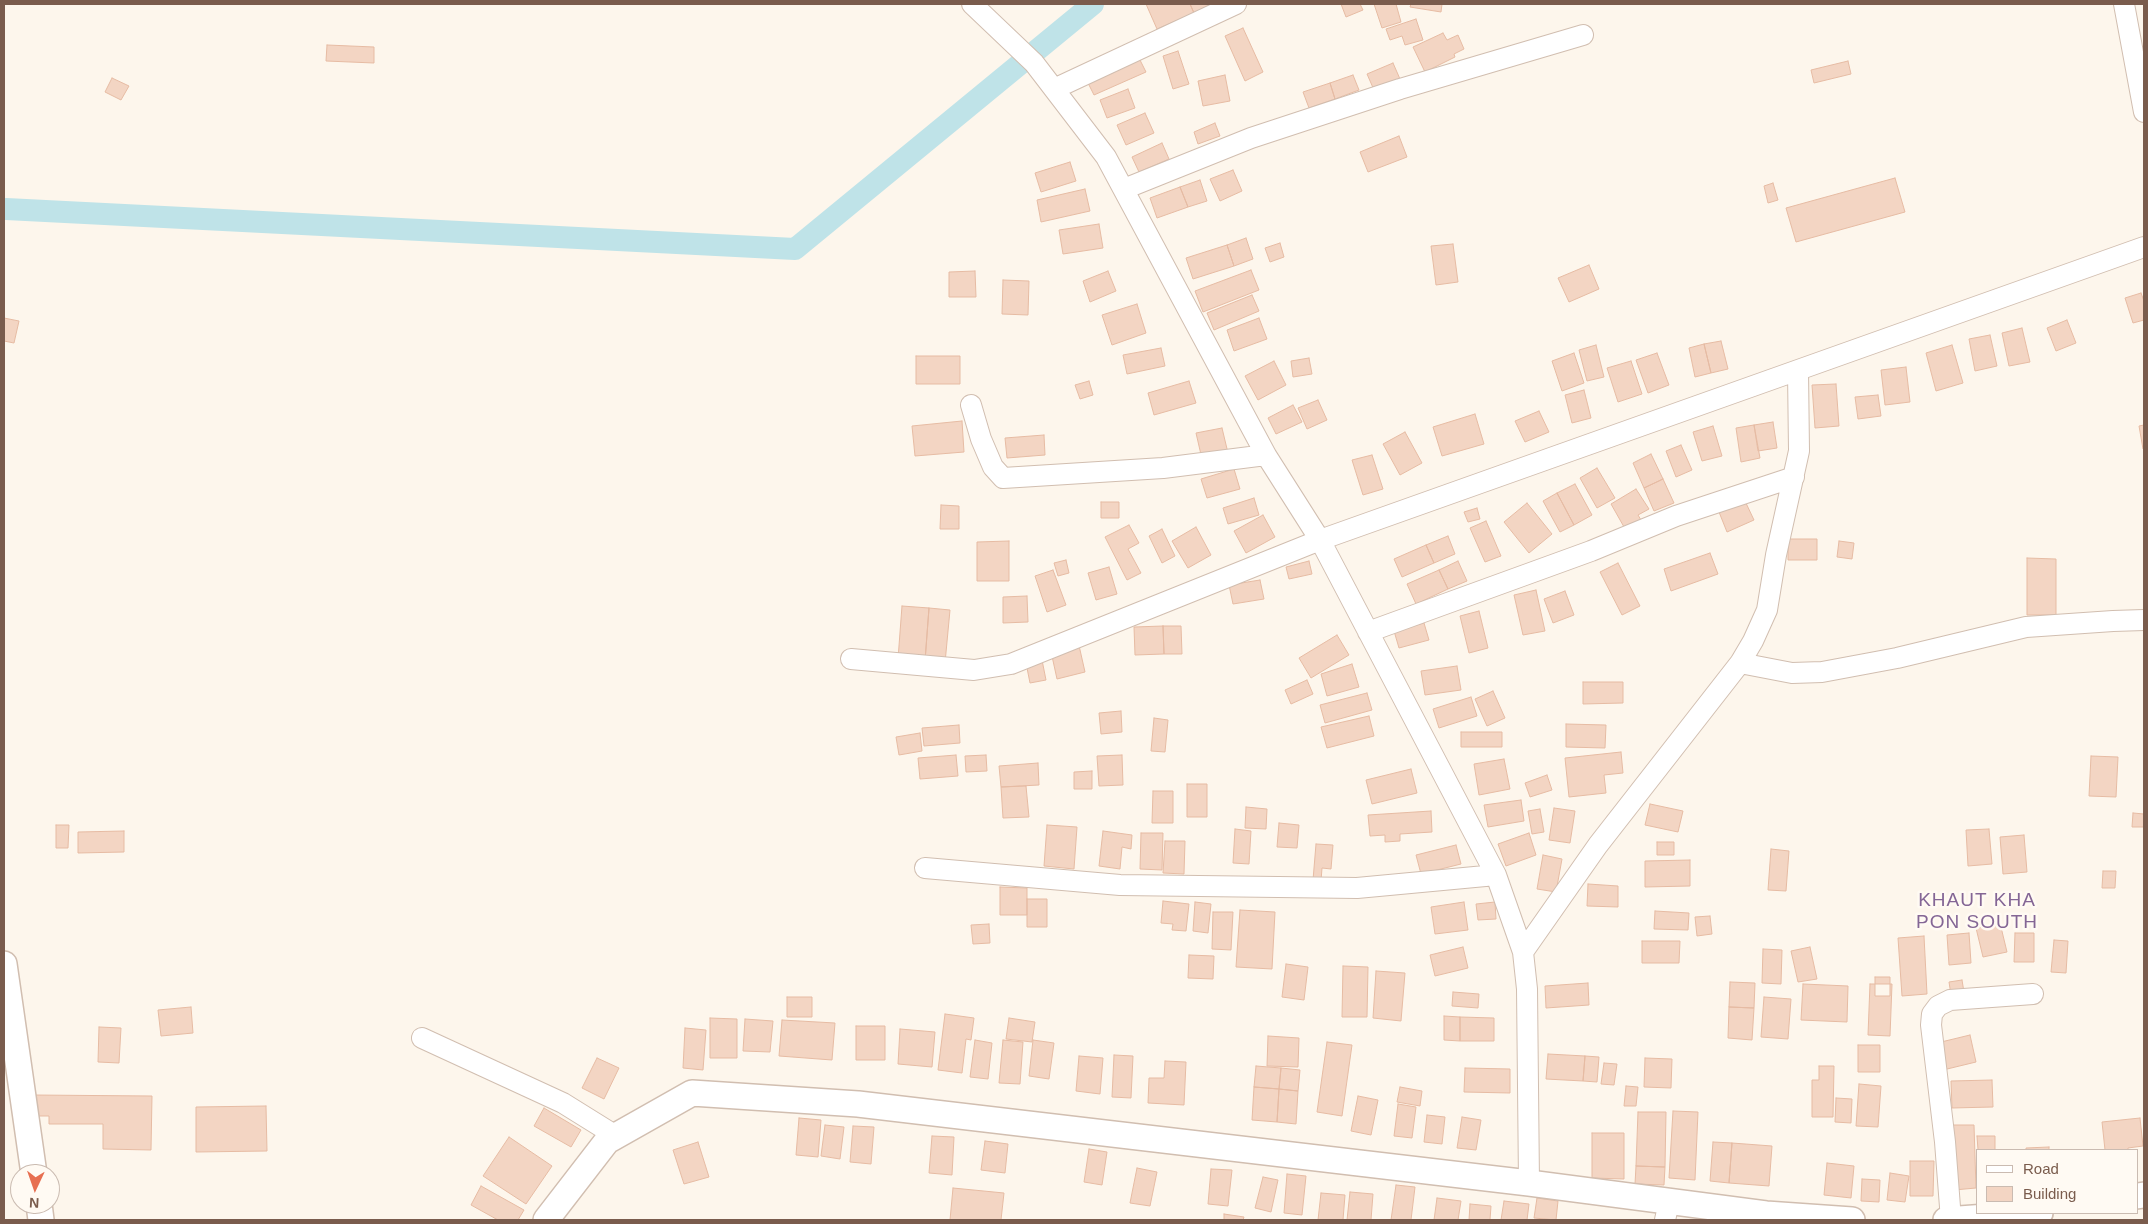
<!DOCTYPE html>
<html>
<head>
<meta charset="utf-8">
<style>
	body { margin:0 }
	#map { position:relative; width:2148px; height:1224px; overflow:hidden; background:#fdf6ec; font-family:Arial,sans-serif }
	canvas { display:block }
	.frame { position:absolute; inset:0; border:5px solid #7a5c4d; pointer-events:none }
	.legend { position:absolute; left:1976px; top:1149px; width:162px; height:65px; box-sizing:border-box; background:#fffaf3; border:1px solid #cabbb1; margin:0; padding:6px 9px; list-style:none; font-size:15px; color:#7a5c4d }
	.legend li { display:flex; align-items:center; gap:10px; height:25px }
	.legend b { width:25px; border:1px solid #cabbb1 }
	.north { position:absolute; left:10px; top:1164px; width:50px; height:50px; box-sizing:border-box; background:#fffaf3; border:1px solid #cabbb1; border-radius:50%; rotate:183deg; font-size:14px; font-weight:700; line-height:20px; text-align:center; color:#7a5c4d }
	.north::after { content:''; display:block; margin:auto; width:18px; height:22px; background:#e76f51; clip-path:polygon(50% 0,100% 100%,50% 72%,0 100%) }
</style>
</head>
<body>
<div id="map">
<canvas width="2148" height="1224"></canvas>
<div class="frame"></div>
<ul class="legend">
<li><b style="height:6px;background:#fff"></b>Road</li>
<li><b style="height:14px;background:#f3d5c3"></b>Building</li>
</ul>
<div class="north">N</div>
</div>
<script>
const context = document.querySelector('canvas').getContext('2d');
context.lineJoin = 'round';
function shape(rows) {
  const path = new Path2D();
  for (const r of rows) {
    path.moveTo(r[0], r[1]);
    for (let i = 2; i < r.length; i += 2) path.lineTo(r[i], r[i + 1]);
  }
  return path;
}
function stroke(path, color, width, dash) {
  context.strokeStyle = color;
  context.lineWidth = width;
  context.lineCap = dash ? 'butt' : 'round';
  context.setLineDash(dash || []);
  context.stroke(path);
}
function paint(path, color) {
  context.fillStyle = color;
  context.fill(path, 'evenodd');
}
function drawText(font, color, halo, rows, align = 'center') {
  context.font = font + ' Arial,sans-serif';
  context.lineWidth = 5;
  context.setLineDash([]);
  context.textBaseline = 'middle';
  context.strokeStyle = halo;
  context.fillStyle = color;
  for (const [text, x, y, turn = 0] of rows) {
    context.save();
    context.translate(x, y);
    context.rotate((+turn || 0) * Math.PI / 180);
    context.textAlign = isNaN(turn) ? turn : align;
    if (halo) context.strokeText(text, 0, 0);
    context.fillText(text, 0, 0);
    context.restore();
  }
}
stroke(shape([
	[6,209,795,249,1093,4]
]), '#bfe3e8', 22);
const building = shape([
	[1146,4,1190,4,1194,13,1157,29,1146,4],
	[1190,4,1208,4,1210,7,1194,13,1190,4],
	[1341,4,1360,4,1363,10,1346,17,1341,4],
	[1374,4,1396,4,1401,22,1382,28,1374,4],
	[1411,4,1442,4,1441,12,1410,7,1411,4],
	[1416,19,1423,40,1405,45,1402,36,1390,40,1386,29,1416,19],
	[1243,28,1263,72,1245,81,1225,36,1243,28],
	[1443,33,1447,40,1458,35,1464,49,1454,54,1455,57,1425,72,1413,47,1443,33],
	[327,45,374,47,374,63,326,61,327,45],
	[1178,51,1189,84,1173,89,1163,56,1178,51],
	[1138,56,1146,72,1094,95,1086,79,1138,56],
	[1848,61,1851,74,1814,83,1811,70,1848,61],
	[1393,63,1400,79,1374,90,1367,74,1393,63],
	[1225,75,1230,101,1203,106,1198,81,1225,75],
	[1353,75,1359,90,1335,99,1330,83,1353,75],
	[112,78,129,86,121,100,105,92,112,78],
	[1330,83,1335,99,1309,108,1303,92,1330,83],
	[1128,89,1135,108,1107,118,1100,100,1128,89],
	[1145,113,1154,133,1126,145,1117,125,1145,113],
	[1215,123,1220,136,1198,144,1194,132,1215,123],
	[1399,136,1407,157,1368,172,1360,152,1399,136],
	[1162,143,1169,159,1139,172,1132,157,1162,143],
	[1070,162,1076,181,1041,192,1035,173,1070,162],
	[1233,170,1242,191,1220,201,1210,179,1233,170],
	[1895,178,1905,212,1796,242,1786,208,1895,178],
	[1200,180,1207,201,1188,207,1180,187,1200,180],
	[1773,183,1778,200,1768,203,1764,186,1773,183],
	[1180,187,1188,207,1157,218,1150,198,1180,187],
	[1085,189,1090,211,1041,222,1037,200,1085,189],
	[1099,224,1103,248,1063,254,1059,230,1099,224],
	[1246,238,1253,259,1234,266,1227,245,1246,238],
	[1280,243,1284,257,1270,262,1265,248,1280,243],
	[1453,244,1458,282,1436,285,1431,246,1453,244],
	[1227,245,1234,266,1193,279,1186,258,1227,245],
	[1589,265,1599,289,1569,302,1558,278,1589,265],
	[1251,270,1259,290,1203,312,1195,291,1251,270],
	[975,271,976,297,949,297,949,272,975,271],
	[1108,271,1116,291,1090,302,1083,281,1108,271],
	[1003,280,1029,281,1028,315,1002,314,1003,280],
	[2141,293,2144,301,2144,320,2133,323,2125,298,2141,293],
	[1252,295,1259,311,1214,330,1207,313,1252,295],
	[1137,304,1146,333,1112,345,1102,315,1137,304],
	[4,318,19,321,14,343,4,341,4,318],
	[1259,318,1267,339,1234,351,1227,330,1259,318],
	[2067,320,2076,343,2056,351,2047,328,2067,320],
	[2022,328,2030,362,2009,366,2002,333,2022,328],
	[1990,335,1997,366,1975,371,1969,339,1990,335],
	[1721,341,1728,369,1711,373,1704,344,1721,341],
	[1704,344,1711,373,1695,377,1689,348,1704,344],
	[1596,345,1604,377,1587,381,1579,350,1596,345],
	[1952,345,1963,383,1936,391,1926,353,1952,345],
	[1161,348,1165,366,1127,374,1123,355,1161,348],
	[1574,353,1584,383,1562,391,1552,361,1574,353],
	[1657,353,1669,385,1648,393,1636,360,1657,353],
	[916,356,960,356,960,384,916,384,916,356],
	[1309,358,1312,374,1293,377,1291,361,1309,358],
	[1274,361,1286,385,1258,400,1245,376,1274,361],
	[1631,361,1642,394,1618,402,1607,368,1631,361],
	[1906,367,1910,402,1885,405,1881,370,1906,367],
	[1089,381,1093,395,1080,399,1075,385,1089,381],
	[1189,381,1196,403,1154,415,1148,393,1189,381],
	[1836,384,1839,426,1815,428,1812,385,1836,384],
	[1584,390,1591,418,1572,423,1565,395,1584,390],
	[1878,395,1881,416,1858,419,1855,397,1878,395],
	[1318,400,1327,420,1307,429,1298,408,1318,400],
	[1293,405,1302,422,1276,434,1268,418,1293,405],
	[1539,411,1549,432,1525,442,1515,421,1539,411],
	[1475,414,1484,444,1442,456,1433,427,1475,414],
	[962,421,964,452,915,456,912,426,962,421],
	[1773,422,1777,448,1758,451,1754,425,1773,422],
	[1754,425,1760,458,1741,462,1736,428,1754,425],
	[2144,425,2144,449,2143,449,2139,426,2144,425],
	[1713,426,1722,456,1702,461,1693,432,1713,426],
	[1222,428,1228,453,1202,459,1196,433,1222,428],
	[1405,432,1422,463,1400,475,1383,444,1405,432],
	[1044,435,1045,455,1007,458,1005,438,1044,435],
	[1681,445,1692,470,1676,477,1666,451,1681,445],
	[1651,454,1663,479,1644,488,1633,463,1651,454],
	[1372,455,1383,489,1363,495,1352,460,1372,455],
	[1597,468,1615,498,1597,508,1580,478,1597,468],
	[1234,469,1240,489,1207,498,1201,479,1234,469],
	[1663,479,1674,503,1654,511,1644,488,1663,479],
	[1575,484,1592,515,1574,525,1557,493,1575,484],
	[1636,489,1649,509,1638,515,1644,525,1628,534,1611,504,1636,489],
	[1557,493,1574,525,1560,532,1543,501,1557,493],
	[1254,498,1259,515,1228,524,1223,508,1254,498],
	[1745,501,1754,520,1727,532,1719,512,1745,501],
	[1101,502,1119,502,1119,518,1101,518,1101,502],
	[1527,503,1552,534,1529,553,1504,522,1527,503],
	[941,505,959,506,959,529,940,529,941,505],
	[1477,508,1480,519,1468,522,1464,512,1477,508],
	[1263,515,1275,537,1246,553,1234,531,1263,515],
	[1486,521,1501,556,1485,562,1470,528,1486,521],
	[1129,525,1139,543,1128,549,1141,573,1127,580,1105,537,1129,525],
	[1196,527,1211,555,1188,568,1172,541,1196,527],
	[1162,529,1175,556,1162,563,1149,536,1162,529],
	[1448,536,1455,554,1434,563,1426,545,1448,536],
	[1788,539,1817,539,1817,560,1788,560,1788,539],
	[1009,541,1009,581,977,581,977,542,1009,541],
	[1839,541,1854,543,1852,559,1837,557,1839,541],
	[1426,545,1434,563,1402,577,1394,559,1426,545],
	[1710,553,1718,574,1671,591,1664,569,1710,553],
	[2027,558,2056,559,2056,615,2027,615,2027,558],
	[1066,560,1069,573,1058,576,1054,563,1066,560],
	[1309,561,1312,574,1289,579,1286,567,1309,561],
	[1458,561,1467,581,1448,589,1439,570,1458,561],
	[1618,563,1640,606,1622,615,1600,572,1618,563],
	[1109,567,1117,594,1096,600,1088,573,1109,567],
	[1053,570,1066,605,1047,612,1035,576,1053,570],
	[1439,570,1448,589,1416,604,1407,584,1439,570],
	[1260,580,1264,599,1233,604,1229,585,1260,580],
	[1536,590,1545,631,1523,635,1514,595,1536,590],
	[1565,591,1574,615,1553,623,1544,599,1565,591],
	[1027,596,1028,622,1003,623,1003,597,1027,596],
	[902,606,929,608,925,661,898,659,902,606],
	[929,608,950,610,945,663,925,661,929,608],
	[1479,611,1488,648,1469,653,1460,616,1479,611],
	[1424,623,1429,640,1399,648,1394,631,1424,623],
	[1163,626,1181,626,1182,654,1164,654,1163,626],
	[1163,626,1164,654,1135,655,1134,627,1163,626],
	[1337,635,1349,655,1311,678,1299,658,1337,635],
	[1078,641,1085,672,1057,679,1050,647,1078,641],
	[1041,655,1046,680,1030,683,1025,658,1041,655],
	[1352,664,1359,687,1327,696,1321,674,1352,664],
	[1457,666,1461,690,1425,695,1421,671,1457,666],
	[1307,680,1313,694,1291,704,1285,690,1307,680],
	[1583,682,1623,682,1623,703,1583,704,1583,682],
	[1493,691,1505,718,1487,726,1475,699,1493,691],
	[1367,693,1372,710,1325,723,1320,705,1367,693],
	[1471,697,1477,716,1439,728,1433,709,1471,697],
	[1121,711,1122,732,1101,734,1099,713,1121,711],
	[1369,716,1374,736,1327,748,1321,727,1369,716],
	[1154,718,1168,720,1165,752,1151,751,1154,718],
	[1566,724,1606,725,1605,748,1566,747,1566,724],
	[959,725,960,743,924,746,922,728,959,725],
	[1461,732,1502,732,1502,747,1461,747,1461,732],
	[920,733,922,751,899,755,896,737,920,733],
	[1621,752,1623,773,1604,775,1606,793,1569,797,1565,758,1621,752],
	[956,755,958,776,920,779,918,758,956,755],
	[986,755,987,771,966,772,965,756,986,755],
	[1122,755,1123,785,1099,786,1097,756,1122,755],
	[2091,756,2118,757,2116,797,2089,796,2091,756],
	[1504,759,1510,789,1479,795,1474,764,1504,759],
	[1038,763,1039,785,1001,787,999,766,1038,763],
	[1411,769,1417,793,1372,804,1366,780,1411,769],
	[1092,771,1092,789,1074,789,1074,772,1092,771],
	[1547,775,1552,790,1530,797,1525,783,1547,775],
	[1187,784,1207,784,1207,817,1187,817,1187,784],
	[1026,786,1029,817,1003,818,1001,787,1026,786],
	[1153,791,1173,791,1173,823,1152,823,1153,791],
	[1521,800,1524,821,1488,827,1484,805,1521,800],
	[1650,804,1683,811,1678,832,1645,825,1650,804],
	[1246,807,1267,809,1266,829,1245,828,1246,807],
	[1554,808,1575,811,1570,843,1549,840,1554,808],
	[1540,809,1544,832,1532,834,1528,811,1540,809],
	[1431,811,1432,832,1400,834,1400,841,1385,842,1385,835,1370,836,1368,815,1431,811],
	[2133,813,2144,814,2144,827,2132,827,2133,813],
	[1279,823,1299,825,1297,848,1277,847,1279,823],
	[56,825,69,825,68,848,56,848,56,825],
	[1047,825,1077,827,1074,869,1044,866,1047,825],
	[1235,829,1251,831,1249,864,1233,863,1235,829],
	[1989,829,1992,864,1968,866,1966,830,1989,829],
	[124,831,124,852,78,853,78,832,124,831],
	[1103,831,1132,835,1131,849,1122,847,1120,869,1099,866,1103,831],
	[1141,833,1163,833,1162,870,1140,869,1141,833],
	[1529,833,1536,855,1506,866,1498,844,1529,833],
	[2024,835,2027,872,2003,874,2000,837,2024,835],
	[1165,841,1185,841,1184,874,1163,873,1165,841],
	[1657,842,1674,842,1674,855,1657,855,1657,842],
	[1316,844,1333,845,1331,869,1322,868,1321,881,1313,880,1316,844],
	[1456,845,1461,864,1421,874,1416,855,1456,845],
	[1771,849,1789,851,1786,891,1768,890,1771,849],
	[1543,855,1562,859,1556,892,1537,889,1543,855],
	[1690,860,1690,886,1645,887,1645,861,1690,860],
	[2103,871,2116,871,2115,888,2102,888,2103,871],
	[1588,884,1618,886,1618,907,1587,906,1588,884],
	[1000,887,1027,888,1027,915,1000,915,1000,887],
	[1027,899,1047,899,1047,927,1027,927,1027,899],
	[1163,901,1189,904,1186,931,1172,930,1173,924,1161,923,1163,901],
	[1195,902,1211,904,1208,933,1193,931,1195,902],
	[1464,902,1468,930,1435,934,1431,907,1464,902],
	[1495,902,1496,919,1478,920,1476,904,1495,902],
	[1240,910,1275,912,1272,969,1236,967,1240,910],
	[1655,911,1689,913,1688,930,1654,929,1655,911],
	[1213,912,1233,912,1231,950,1212,949,1213,912],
	[1710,916,1712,934,1697,936,1695,917,1710,916],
	[2000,923,2007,952,1983,957,1976,928,2000,923],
	[989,924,990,943,973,944,971,925,989,924],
	[1969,933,1971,963,1949,965,1947,935,1969,933],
	[2015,933,2034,933,2034,962,2014,962,2015,933],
	[1924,936,1927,994,1902,996,1898,938,1924,936],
	[2054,940,2068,941,2066,973,2051,972,2054,940],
	[1642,941,1680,941,1679,963,1642,963,1642,941],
	[1463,947,1468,968,1435,976,1430,955,1463,947],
	[1810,947,1817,979,1798,982,1791,951,1810,947],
	[1763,949,1782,950,1781,984,1762,983,1763,949],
	[1189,955,1214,956,1213,979,1188,978,1189,955],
	[1286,964,1308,967,1304,1000,1282,997,1286,964],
	[1343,966,1368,967,1367,1017,1342,1017,1343,966],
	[1376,971,1405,973,1401,1021,1373,1018,1376,971],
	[1875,977,1890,977,1890,996,1875,996,1875,977],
	[1962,980,1964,992,1951,995,1949,982,1962,980],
	[1730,982,1755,983,1754,1008,1729,1007,1730,982],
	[1588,983,1589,1005,1546,1008,1545,986,1588,983],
	[1803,984,1848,986,1847,1022,1801,1020,1803,984],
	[1870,984,1892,984,1890,1036,1868,1035,1870,984],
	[1453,992,1479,994,1478,1008,1452,1006,1453,992],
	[787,997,812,997,812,1017,787,1017,787,997],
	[1764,997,1791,999,1788,1039,1761,1037,1764,997],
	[191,1007,193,1033,161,1036,158,1010,191,1007],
	[1729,1007,1754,1008,1752,1040,1728,1038,1729,1007],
	[945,1014,974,1018,971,1040,966,1039,962,1073,938,1070,945,1014],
	[1444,1016,1460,1017,1460,1041,1444,1040,1444,1016],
	[1460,1017,1494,1018,1494,1041,1460,1041,1460,1017],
	[710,1018,737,1019,737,1058,710,1058,710,1018],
	[1009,1018,1035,1022,1032,1042,1006,1039,1009,1018],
	[745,1019,773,1021,770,1052,743,1051,745,1019],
	[782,1020,835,1023,832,1060,779,1056,782,1020],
	[856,1026,885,1026,885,1060,856,1060,856,1026],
	[99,1027,121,1028,119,1063,98,1062,99,1027],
	[685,1028,706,1030,703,1070,683,1068,685,1028],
	[900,1029,935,1032,932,1067,898,1064,900,1029],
	[1970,1035,1976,1062,1943,1070,1937,1043,1970,1035],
	[1268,1036,1299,1038,1298,1067,1267,1066,1268,1036],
	[975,1040,992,1043,988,1079,970,1077,975,1040],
	[1003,1040,1023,1042,1020,1084,999,1083,1003,1040],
	[1033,1040,1054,1043,1049,1079,1029,1076,1033,1040],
	[1327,1042,1352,1045,1342,1116,1317,1112,1327,1042],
	[1858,1045,1880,1045,1880,1072,1858,1072,1858,1045],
	[1548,1054,1585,1056,1583,1081,1546,1079,1548,1054],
	[1114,1055,1133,1056,1131,1098,1112,1097,1114,1055],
	[1079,1056,1103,1058,1100,1094,1076,1091,1079,1056],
	[1585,1056,1599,1057,1597,1082,1583,1081,1585,1056],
	[597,1058,619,1068,604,1099,582,1088,597,1058],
	[1645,1058,1672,1059,1671,1088,1644,1087,1645,1058],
	[1165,1061,1186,1062,1184,1105,1148,1103,1149,1078,1164,1078,1165,1061],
	[1604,1063,1617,1064,1614,1085,1601,1084,1604,1063],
	[1256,1066,1281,1068,1279,1089,1254,1087,1256,1066],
	[1819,1066,1834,1066,1833,1117,1812,1117,1812,1080,1819,1080,1819,1066],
	[1281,1068,1300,1070,1298,1091,1279,1089,1281,1068],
	[1465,1068,1510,1069,1510,1093,1464,1092,1465,1068],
	[1992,1080,1993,1107,1952,1108,1951,1081,1992,1080],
	[1859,1084,1881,1086,1878,1127,1856,1126,1859,1084],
	[1626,1086,1638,1087,1636,1106,1624,1106,1626,1086],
	[1254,1087,1279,1089,1277,1122,1252,1120,1254,1087],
	[1400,1087,1422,1091,1420,1106,1397,1102,1400,1087],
	[1279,1089,1298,1091,1296,1124,1277,1122,1279,1089],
	[32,1095,152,1096,151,1150,103,1149,103,1124,49,1124,49,1116,32,1116,32,1095],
	[1358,1096,1378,1100,1371,1135,1351,1131,1358,1096],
	[1836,1098,1852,1099,1851,1123,1835,1122,1836,1098],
	[1398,1104,1416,1107,1412,1138,1394,1136,1398,1104],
	[266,1106,267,1151,196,1152,196,1107,266,1106],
	[544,1108,581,1130,571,1147,534,1126,544,1108],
	[1673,1111,1698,1112,1695,1180,1669,1178,1673,1111],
	[1638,1112,1666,1112,1665,1167,1636,1166,1638,1112],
	[1427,1115,1445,1117,1442,1144,1424,1142,1427,1115],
	[1462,1117,1481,1120,1476,1150,1457,1148,1462,1117],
	[799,1118,821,1120,818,1157,796,1155,799,1118],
	[2140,1118,2143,1146,2128,1148,2128,1150,2105,1150,2102,1122,2140,1118],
	[825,1125,844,1127,840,1159,821,1156,825,1125],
	[1953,1125,1974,1125,1976,1188,1954,1190,1953,1125],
	[853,1126,874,1127,871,1164,850,1162,853,1126],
	[1592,1133,1624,1133,1624,1179,1592,1178,1592,1133],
	[932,1136,954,1137,952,1175,929,1173,932,1136],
	[1977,1136,1995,1136,1995,1150,1978,1150,1977,1136],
	[509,1137,552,1166,526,1204,483,1176,509,1137],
	[985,1141,1008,1144,1005,1173,981,1170,985,1141],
	[698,1142,709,1177,684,1184,673,1150,698,1142],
	[1713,1142,1732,1143,1729,1183,1710,1181,1713,1142],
	[1732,1143,1772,1146,1769,1186,1729,1183,1732,1143],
	[2049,1147,2049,1150,2026,1150,2026,1148,2049,1147],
	[1089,1149,1107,1152,1102,1185,1084,1182,1089,1149],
	[1910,1161,1934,1161,1933,1196,1910,1196,1910,1161],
	[1827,1163,1854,1166,1851,1198,1824,1195,1827,1163],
	[1636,1166,1665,1167,1664,1185,1635,1184,1636,1166],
	[1137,1168,1157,1172,1150,1206,1130,1203,1137,1168],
	[1211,1169,1232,1170,1228,1206,1208,1204,1211,1169],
	[1890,1173,1909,1176,1905,1202,1887,1200,1890,1173],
	[1287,1174,1306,1176,1302,1215,1284,1213,1287,1174],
	[1263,1177,1278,1180,1271,1212,1255,1208,1263,1177],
	[1862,1179,1880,1180,1879,1202,1861,1201,1862,1179],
	[1396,1185,1415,1187,1411,1220,1391,1220,1396,1185],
	[481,1186,524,1210,518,1220,498,1220,471,1205,481,1186],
	[953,1188,1004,1193,1001,1220,950,1220,953,1188],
	[1350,1192,1373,1194,1371,1220,1347,1220,1350,1192],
	[1321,1193,1345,1195,1343,1220,1318,1220,1321,1193],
	[1437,1198,1461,1201,1458,1220,1434,1220,1437,1198],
	[1537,1198,1558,1201,1556,1220,1534,1218,1537,1198],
	[1504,1201,1529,1204,1527,1220,1501,1220,1504,1201],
	[1470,1204,1491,1206,1490,1220,1469,1220,1470,1204],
	[1224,1214,1244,1217,1243,1220,1224,1220,1224,1214]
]);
paint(building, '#f3d5c3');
stroke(building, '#e6bba3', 1);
const minor = shape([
	[972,4,1034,63,1106,157,1266,455,1320,540,1496,875,1523,952,1527,989,1529,1183],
	[2124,4,2144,112],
	[1054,89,1236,4],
	[1124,189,1251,138,1400,89,1583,35],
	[971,405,981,439,993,467,1003,478,1163,468,1266,455],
	[1368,632,1591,551,1676,516,1794,477],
	[851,659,974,670,1011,664,1320,540,2144,247],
	[1740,663,1792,673,1822,672,1897,658,2026,627,2113,621,2144,620],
	[925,868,1120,885,1357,888,1496,875],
	[1523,952,1598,845,1740,663,1753,641,1767,610,1776,555,1799,451,1798,371],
	[422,1038,563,1103,616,1136],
	[1665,1220,1669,1202],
	[1951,1220,1945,1142,1931,1025,1932,1014,1938,1006,1950,1000,2033,994]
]);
const tertiary = shape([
	[4,964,34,1174],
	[2137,1196,2144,1195],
	[39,1204,41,1220],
	[546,1220,607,1141,692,1093,858,1104,1529,1183,1766,1214,1852,1220],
	[1946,1220,2040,1213]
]);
stroke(minor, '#d1beb0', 22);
stroke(tertiary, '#d1beb0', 28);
stroke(minor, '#fff', 20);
stroke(tertiary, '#fff', 25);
context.letterSpacing = '1px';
drawText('19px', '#846695', '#fffaf3', [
	["KHAUT KHA",1977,901],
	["PON SOUTH",1977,923]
]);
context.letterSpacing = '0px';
</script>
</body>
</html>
